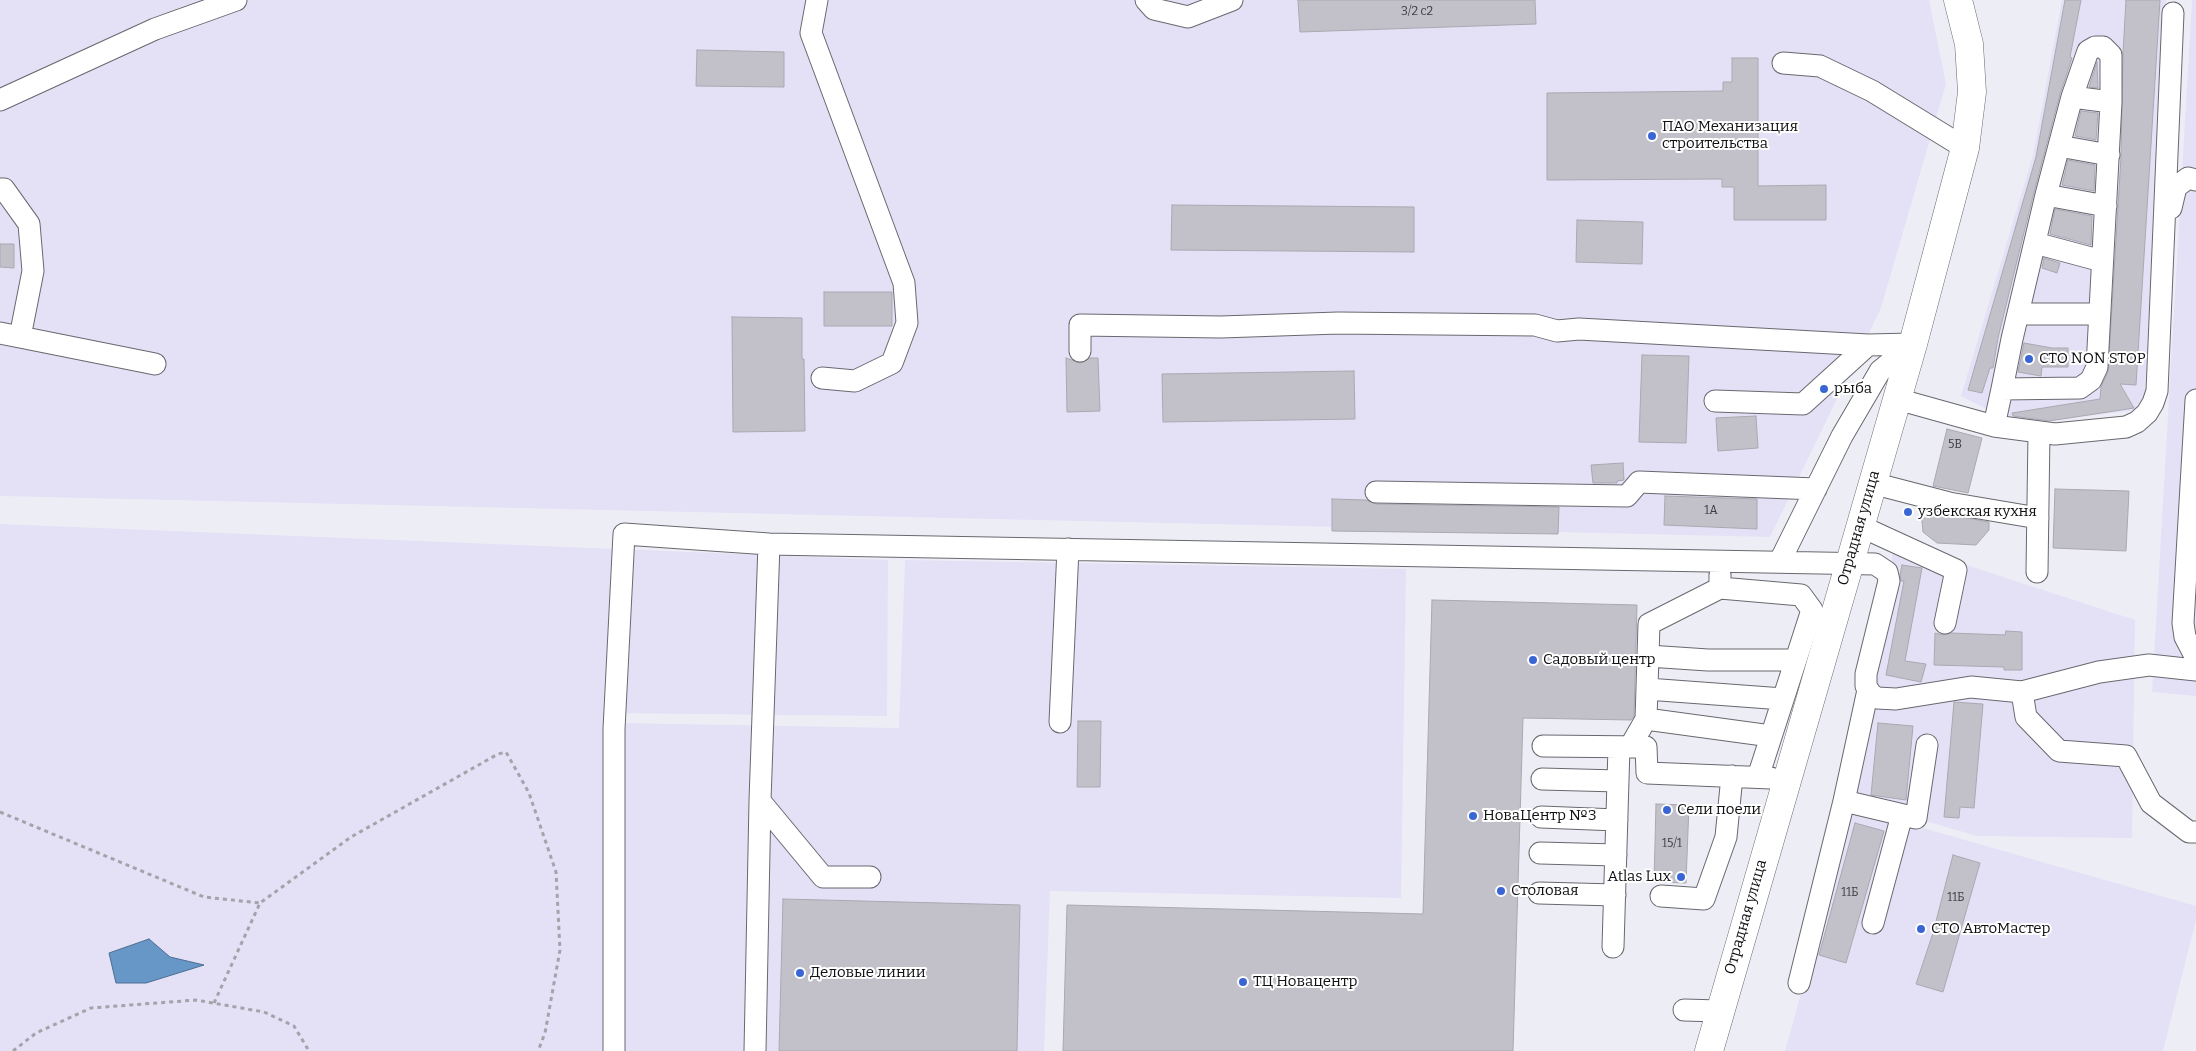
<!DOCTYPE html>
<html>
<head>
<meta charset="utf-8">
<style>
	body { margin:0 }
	canvas { display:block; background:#ededf5 }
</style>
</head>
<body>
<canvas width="2196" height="1051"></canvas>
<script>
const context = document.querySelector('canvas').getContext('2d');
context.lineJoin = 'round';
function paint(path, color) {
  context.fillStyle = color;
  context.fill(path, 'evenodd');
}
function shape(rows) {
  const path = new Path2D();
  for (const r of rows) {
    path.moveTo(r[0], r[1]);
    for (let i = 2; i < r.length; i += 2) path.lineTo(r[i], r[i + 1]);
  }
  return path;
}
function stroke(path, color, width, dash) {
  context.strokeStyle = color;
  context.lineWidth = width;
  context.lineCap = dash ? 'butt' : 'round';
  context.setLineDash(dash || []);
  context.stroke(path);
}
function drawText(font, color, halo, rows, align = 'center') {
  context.font = font + ' Bitter,serif';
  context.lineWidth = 4;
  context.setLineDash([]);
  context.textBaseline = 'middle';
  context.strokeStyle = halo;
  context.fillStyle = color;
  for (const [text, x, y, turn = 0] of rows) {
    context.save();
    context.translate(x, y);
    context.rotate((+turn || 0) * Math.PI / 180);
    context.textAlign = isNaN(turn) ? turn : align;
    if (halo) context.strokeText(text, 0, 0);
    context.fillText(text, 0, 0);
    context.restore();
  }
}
paint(shape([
	[0,0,1929,0,1946,84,1881,308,1770,537,0,496],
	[2062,0,2166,0,2144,409,2018,425,1961,396,2033,155],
	[2192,0,2196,0,2196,696,2152,692],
	[0,524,888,560,887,716,604,713,606,1051,0,1051],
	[1896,542,2135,620,2132,838,1977,836,1853,800,1892,571,1892,556],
	[905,560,1406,569,1401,898,1050,891,1044,1051,620,1051,620,723,899,728],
	[1853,808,2196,906,2196,920,2163,1051,1785,1051]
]), '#e4e1f7');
const water = shape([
	[149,939,170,957,204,965,146,983,116,983,109,953,149,939]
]);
paint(water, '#6797c7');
stroke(water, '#4d6e91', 1);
const building = shape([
	[1298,0,1535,0,1536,24,1300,32,1298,0],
	[2065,0,2081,0,2070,57,2072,58,2060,94,2034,192,1998,338,1993,368,1990,368,1982,393,1968,390,2036,157,2065,0],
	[2126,0,2160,0,2136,385,2120,384,2134,408,2049,421,2013,416,2012,413,2100,399,2101,387,2108,372,2121,157,2123,53,2126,0],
	[697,50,784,52,784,87,696,86,697,50],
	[1732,58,1758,58,1758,186,1826,185,1826,220,1734,220,1734,187,1722,187,1722,179,1547,180,1547,93,1723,91,1723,82,1732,82,1732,58],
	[2097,62,2098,88,2089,87,2097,62],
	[2081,111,2098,113,2096,140,2075,136,2081,111],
	[2068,160,2095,165,2094,191,2062,185,2068,160],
	[1172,205,1414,207,1414,252,1171,250,1172,205],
	[2055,209,2092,216,2091,245,2050,234,2055,209],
	[1577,220,1643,222,1642,264,1576,262,1577,220],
	[0,244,14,244,14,268,0,267,0,244],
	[2044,258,2060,263,2057,273,2042,268,2044,258],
	[824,292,892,292,892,326,824,326,824,292],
	[732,317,802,318,802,359,804,359,805,431,733,432,732,317],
	[2024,343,2052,348,2068,348,2068,367,2042,367,2041,376,2018,372,2024,343],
	[1642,355,1689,356,1686,443,1639,442,1642,355],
	[1066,358,1080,363,1090,358,1098,358,1100,411,1067,412,1066,358],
	[1354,371,1355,419,1163,422,1162,374,1354,371],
	[1756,416,1758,448,1718,451,1716,418,1756,416],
	[1947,429,1982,438,1968,493,1933,486,1947,429],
	[1623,463,1624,480,1617,481,1617,483,1593,483,1591,465,1623,463],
	[2055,489,2129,491,2126,551,2053,548,2055,489],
	[1665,496,1757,499,1757,529,1664,525,1665,496],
	[1332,499,1366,500,1376,504,1559,507,1558,534,1332,531,1332,499],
	[1921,511,1934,512,1989,522,1989,530,1976,545,1937,543,1923,532,1921,511],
	[1902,565,1922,568,1905,661,1926,664,1921,682,1886,675,1904,581,1901,581,1900,575,1902,565],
	[1432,600,1637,605,1634,716,1631,720,1523,718,1513,1051,1063,1051,1067,905,1423,914,1432,600],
	[2006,631,2022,632,2022,670,2004,670,2004,667,1934,665,1935,633,1943,635,1951,633,2005,635,2006,631],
	[1954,702,1983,704,1974,808,1960,807,1959,818,1944,817,1954,702],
	[1078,721,1101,721,1100,787,1077,787,1078,721],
	[1878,723,1913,726,1906,800,1871,795,1878,723],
	[1656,804,1689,805,1686,883,1654,882,1656,804],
	[1855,823,1884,831,1846,963,1819,955,1855,823],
	[1953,855,1980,863,1943,992,1916,984,1933,933,1953,855],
	[783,899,1020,905,1017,1051,779,1051,783,899]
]);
paint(building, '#c2c1c9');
stroke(building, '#aaa9b1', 1);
const minor = shape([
	[817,0,811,33,904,283,907,323,892,363,855,381,822,378],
	[1146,0,1154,9,1188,17,1232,0],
	[1783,63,1820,66,1872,91,1965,148],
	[2072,97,2111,102],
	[0,100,155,29,236,0],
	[2059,146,2109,155],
	[0,189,4,189,29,224,33,271,20,337,0,333],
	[2046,195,2106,206],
	[2171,208,2176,187,2188,178,2196,180],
	[2035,243,2102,261],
	[2018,314,2099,314],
	[20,337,155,364],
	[1080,351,1080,325,1221,327,1338,323,1535,325,1557,331,1579,329,1868,345,1913,344],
	[1897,399,1994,426,2055,434,2126,427,2137,422,2147,413,2153,403,2157,391,2173,13],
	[2196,400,2183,623,2185,637,2196,658],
	[1715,401,1803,404,1868,345],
	[1994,426,2002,389,2012,339,2046,195,2072,97,2088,51,2095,47,2103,47,2111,55,2111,102,2097,367,2091,380,2080,388,2002,389],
	[1872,483,1949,503,2038,518],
	[1376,492,1627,496,1639,482,1816,489],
	[1860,526,1956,570,1945,623],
	[1780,561,1842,436,1880,371,1913,344],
	[2037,572,2039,432],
	[1720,588,1801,595,1812,610,1758,777],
	[1648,656,1708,660,1796,660],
	[2196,670,2149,665,2099,672,2022,692,2026,717,2059,751,2126,756,2151,803,2189,832,2196,832],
	[1647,689,1783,699],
	[1868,690,1844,801,1916,818,1927,745],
	[1646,719,1771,736],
	[1060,722,1068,549],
	[1543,746,1646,747,1647,773,1771,778],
	[1630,747,1646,719,1649,624,1720,588,1720,575],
	[1542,779,1618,781],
	[760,801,823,877,870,877],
	[1541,817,1617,820],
	[1540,853,1616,855],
	[1539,893,1615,895],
	[1661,896,1704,899,1726,837,1732,776],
	[1873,923,1902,815],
	[1613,947,1619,747],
	[1799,983,1844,801],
	[1684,1010,1719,1011],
	[614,1051,614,729,624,534,769,544,1875,564,1887,572,1889,581,1866,674,1866,686,1871,694,1877,698,1896,699,1971,687,2022,692],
	[755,1051,760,801,769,544]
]);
const major = shape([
	[1709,1051,1913,344,1965,148,1972,92,1969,44,1958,0]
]);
stroke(minor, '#69686f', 23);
stroke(major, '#69686f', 29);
stroke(shape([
	[0,812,204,897,260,903],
	[214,1003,260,903,351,837,498,754,506,752,529,793,556,872,560,950,545,1033,538,1051],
	[13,1051,36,1033,91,1008,196,1000,264,1012,294,1026,309,1051]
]), '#a3a3aa', 3, [4, 4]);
stroke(minor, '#fff', 21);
stroke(major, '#fff', 28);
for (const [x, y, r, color] of [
	[1652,136,5,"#3a65d5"],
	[2029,359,5,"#3a65d5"],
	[1824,389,5,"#3a65d5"],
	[1908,512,5,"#3a65d5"],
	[1533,660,5,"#3a65d5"],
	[1667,810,5,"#3a65d5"],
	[1473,816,5,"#3a65d5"],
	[1681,877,5,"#3a65d5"],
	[1501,891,5,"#3a65d5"],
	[1921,929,5,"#3a65d5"],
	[800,973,5,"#3a65d5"],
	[1243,982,5,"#3a65d5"]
]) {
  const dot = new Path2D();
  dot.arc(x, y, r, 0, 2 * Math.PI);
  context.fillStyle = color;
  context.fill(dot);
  stroke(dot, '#fff', 2);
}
drawText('12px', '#3c3c40', null, [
	["3/2 с2",1417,12],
	["5В",1955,445],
	["1А",1711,511],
	["15/1",1672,844],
	["11Б",1850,893],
	["11Б",1956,898]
]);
drawText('15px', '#101013', '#fff', [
	["ПАО Механизация",1662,127],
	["строительства",1662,144],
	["СТО NON STOP",2039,359],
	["рыба",1834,389],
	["узбекская кухня",1918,512],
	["Садовый центр",1543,660],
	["Сели поели",1677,810],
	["НоваЦентр №3",1483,816],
	["Atlas Lux",1671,877,"right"],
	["Столовая",1511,891],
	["СТО АвтоМастер",1931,929],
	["Деловые линии",810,973],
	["ТЦ Новацентр",1253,982]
], 'left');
drawText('15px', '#101013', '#fff', [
	["Отрадная улица",1859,528,-74],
	["Отрадная улица",1746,917,-74]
]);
</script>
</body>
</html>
